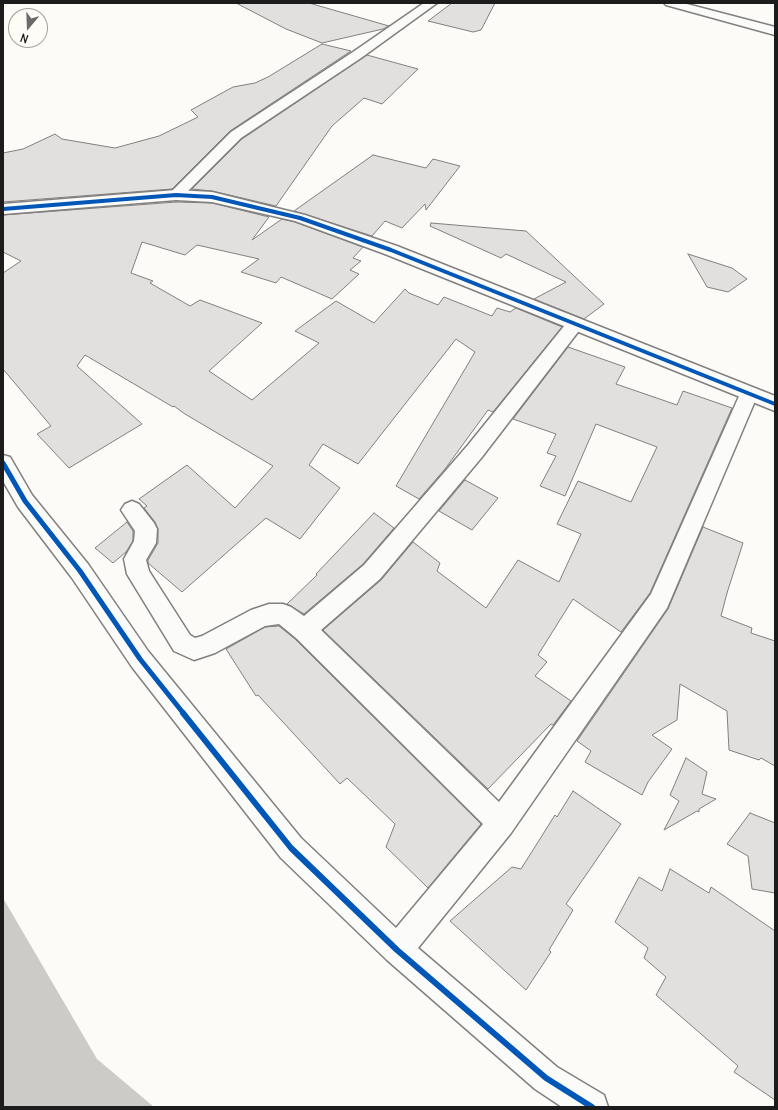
<!DOCTYPE html>
<html>
<head>
<meta charset="utf-8">
<style>
	body { margin:0 }
	#map { position:relative; width:778px; height:1110px; overflow:hidden; background:#fcfbf8; font-family:Delius,sans-serif }
	canvas { display:block }
	.frame { position:absolute; inset:0; border:4px solid #1c1c1c; pointer-events:none }
	.north { position:absolute; left:8px; top:8px; width:40px; height:40px; box-sizing:border-box; background:#fdfcf7; border:1px solid #a3a29f; border-radius:50%; rotate:199deg; font-size:11px; font-weight:700; line-height:16px; text-align:center; color:#1c1c1c }
	.north::after { content:''; display:block; margin:auto; width:14px; height:18px; background:#6a6a69; clip-path:polygon(50% 0,100% 100%,50% 72%,0 100%) }
</style>
</head>
<body>
<div id="map">
<canvas width="778" height="1110"></canvas>
<div class="frame"></div>
<div class="north">N</div>
</div>
<script>
const context = document.querySelector('canvas').getContext('2d');
context.lineJoin = 'round';
function paint(path, color) {
  context.fillStyle = color;
  context.fill(path, 'evenodd');
}
function shape(rows) {
  const path = new Path2D();
  for (const r of rows) {
    path.moveTo(r[0], r[1]);
    for (let i = 2; i < r.length; i += 2) path.lineTo(r[i], r[i + 1]);
  }
  return path;
}
function stroke(path, color, width, dash) {
  context.strokeStyle = color;
  context.lineWidth = width;
  context.lineCap = dash ? 'butt' : 'round';
  context.setLineDash(dash || []);
  context.stroke(path);
}
paint(shape([
	[3,898,97,1059,154,1107,3,1107]
]), '#cccbc7');
const building = shape([
	[236,3,309,3,389,26,383,29,322,43,286,29,236,3],
	[452,3,495,3,481,30,473,32,428,21,452,3],
	[322,44,351,51,230,131,172,189,3,202,3,153,23,149,55,134,62,139,115,148,159,136,198,117,191,110,233,87,255,83,268,77,322,44],
	[367,55,418,69,382,104,364,98,332,126,276,206,212,191,192,189,242,139,367,55],
	[373,155,426,168,433,159,460,166,426,210,425,204,402,228,385,221,372,236,294,211,373,155],
	[176,202,212,203,269,217,252,240,282,219,295,222,363,247,353,258,361,261,350,270,359,274,332,299,281,277,276,283,241,272,259,259,197,245,185,255,142,242,131,273,153,281,150,283,190,306,200,300,262,323,209,371,252,400,319,343,295,331,336,301,374,323,405,289,409,293,438,305,444,297,492,316,497,308,510,312,516,308,562,327,493,412,488,410,445,469,419,499,396,486,475,352,456,339,358,464,323,444,309,465,340,488,300,539,266,518,182,592,148,563,148,560,158,543,158,529,155,522,144,508,147,506,139,499,187,465,235,508,273,466,185,414,174,406,173,407,85,355,77,366,142,424,69,468,37,434,51,426,3,369,3,273,21,261,3,252,3,215,176,202],
	[431,223,526,231,604,304,584,319,534,299,566,282,506,254,501,258,430,226,431,223],
	[688,254,732,268,747,279,728,292,707,287,688,254],
	[568,347,625,367,616,384,677,405,683,391,732,408,650,593,621,632,573,599,538,655,547,662,535,676,571,701,553,725,551,724,488,789,323,630,381,580,413,542,440,563,437,571,486,608,518,560,559,582,581,534,557,524,578,481,631,502,657,447,596,424,565,496,540,486,556,456,547,453,556,434,513,419,568,347],
	[465,480,498,498,472,530,439,511,465,480],
	[374,513,394,528,363,564,304,614,287,604,317,575,316,574,374,513],
	[127,522,133,531,133,541,126,552,113,563,95,548,127,522],
	[703,527,743,543,727,593,721,616,752,628,751,633,775,641,775,766,761,758,759,760,729,750,727,711,680,684,677,720,652,735,672,749,648,782,642,795,585,762,591,751,577,741,668,609,703,527],
	[279,626,295,639,481,824,428,888,386,847,395,824,347,778,340,784,258,695,256,696,226,649,265,627,279,626],
	[686,758,707,772,702,794,716,799,699,809,699,812,697,811,664,830,679,801,670,795,686,758],
	[573,791,621,824,566,904,573,910,549,950,551,952,526,990,450,921,512,867,521,869,555,815,557,817,573,791],
	[750,813,775,823,775,893,752,889,748,856,727,844,750,813],
	[670,869,709,893,711,887,775,931,775,1100,734,1072,738,1066,656,995,666,977,644,958,648,948,615,922,639,877,662,891,670,869]
]);
paint(building, '#e1e0de');
stroke(building, '#81807f', 1);
const minor = shape([
	[424,3,437,3,361,58,241,138,181,198,176,200,171,198,168,195,231,132,353,52,424,3],
	[664,3,683,3,775,27,775,35,666,5,664,3],
	[575,318,581,320,584,324,581,328,482,457,380,579,321,630,499,802,651,594,740,394,742,389,749,387,756,389,758,394,667,608,511,833,418,948,557,1067,604,1095,608,1107,562,1107,535,1089,387,960,281,858,132,667,72,578,18,507,3,481,3,455,10,457,32,495,88,564,148,651,301,838,396,928,483,824,296,638,279,624,265,626,215,653,194,660,174,651,127,574,124,559,134,541,135,531,121,510,125,504,132,501,139,504,154,523,157,529,156,543,146,560,149,571,190,635,195,638,202,636,251,610,269,604,283,604,291,607,304,616,364,565,468,445,569,320,575,318]
]);
const tertiary = shape([
	[176,190,212,192,305,215,397,246,775,396,775,411,385,254,295,221,212,202,176,200,3,214,3,204,176,190]
]);
stroke(minor, '#81807f', 3);
stroke(tertiary, '#81807f', 3);
paint(minor, '#fbfbf9');
paint(tertiary, '#fbfbf9');
stroke(shape([
	[3,209,176,195,212,197,300,218,391,250,775,404]
]), '#0057b8', 4);
stroke(shape([
	[3,463,25,501,80,571,140,659,184,714]
]), '#0057b8', 5);
stroke(shape([
	[183,713,291,848,397,950,546,1078,592,1107]
]), '#0057b8', 6);
</script>
</body>
</html>
